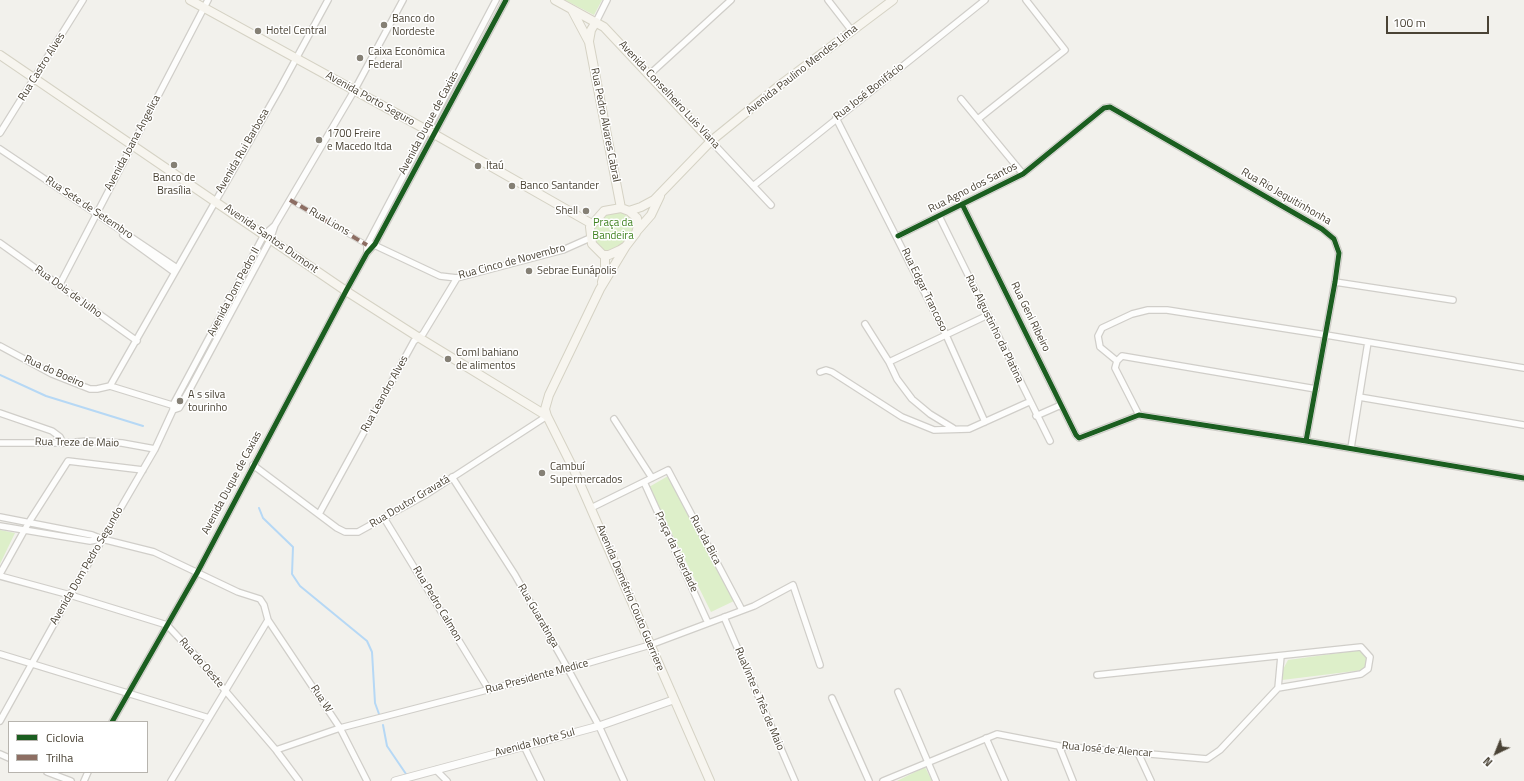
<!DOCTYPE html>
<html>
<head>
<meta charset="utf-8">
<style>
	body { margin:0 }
	#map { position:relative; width:1524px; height:781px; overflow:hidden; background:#f2f1ec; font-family:"Titillium Web",sans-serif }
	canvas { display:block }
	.legend { position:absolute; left:8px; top:721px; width:140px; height:52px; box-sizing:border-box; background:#fff; border:1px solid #b7b4ae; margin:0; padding:5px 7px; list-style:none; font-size:12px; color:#4a4335 }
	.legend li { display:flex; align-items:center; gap:8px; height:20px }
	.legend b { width:20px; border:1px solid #b7b4ae }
	.north { position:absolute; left:1476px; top:733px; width:40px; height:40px; -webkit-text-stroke:3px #fff; paint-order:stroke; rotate:223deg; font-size:11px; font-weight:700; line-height:16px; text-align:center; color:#4a4335 }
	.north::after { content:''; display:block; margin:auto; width:14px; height:18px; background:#4a4335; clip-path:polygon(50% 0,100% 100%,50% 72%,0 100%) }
	.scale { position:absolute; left:1386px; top:16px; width:103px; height:18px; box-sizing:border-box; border:2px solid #4a4335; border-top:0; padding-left:5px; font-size:12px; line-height:14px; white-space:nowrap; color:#4a4335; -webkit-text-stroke:3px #fff; paint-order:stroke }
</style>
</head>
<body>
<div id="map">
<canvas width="1524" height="781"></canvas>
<ul class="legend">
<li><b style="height:5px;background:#1b5e20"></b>Ciclovia</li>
<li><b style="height:5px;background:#8d6e63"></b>Trilha</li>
</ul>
<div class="north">N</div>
<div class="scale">100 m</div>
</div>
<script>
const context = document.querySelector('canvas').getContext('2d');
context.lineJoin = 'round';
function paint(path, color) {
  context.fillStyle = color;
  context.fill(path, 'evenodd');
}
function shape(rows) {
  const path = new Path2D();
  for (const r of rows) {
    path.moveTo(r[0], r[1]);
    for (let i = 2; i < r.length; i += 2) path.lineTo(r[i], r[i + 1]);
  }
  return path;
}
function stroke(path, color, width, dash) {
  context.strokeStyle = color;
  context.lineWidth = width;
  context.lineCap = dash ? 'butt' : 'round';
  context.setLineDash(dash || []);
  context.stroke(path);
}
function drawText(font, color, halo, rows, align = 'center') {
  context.font = font + ' "Titillium Web",sans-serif';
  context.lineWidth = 3;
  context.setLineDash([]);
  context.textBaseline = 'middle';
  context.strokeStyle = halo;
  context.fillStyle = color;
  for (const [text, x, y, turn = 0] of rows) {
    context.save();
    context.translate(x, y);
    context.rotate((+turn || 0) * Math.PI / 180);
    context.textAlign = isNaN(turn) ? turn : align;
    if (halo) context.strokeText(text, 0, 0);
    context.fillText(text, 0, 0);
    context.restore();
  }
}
paint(shape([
	[565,0,602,0,594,15],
	[620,211,628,217,634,223,632,233,620,245,607,251,600,250,595,244,594,229,603,215],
	[668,476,734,601,711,612,649,487],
	[0,530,15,533,0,564],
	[1360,650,1367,657,1368,661,1363,670,1282,680,1281,673,1288,660],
	[925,767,932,781,897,781]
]), '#ddefc9');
stroke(shape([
	[0,375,46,396,143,426],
	[259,508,263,518,293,547,292,574,300,586,367,641,372,652,375,703,379,714],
	[383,725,387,746,406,774]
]), '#b6d8f5', 2);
const pedestrian = shape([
	[290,200,367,245]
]);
const minor = shape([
	[828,0,852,31],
	[596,22,607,0],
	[650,74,731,0],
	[961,99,1023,174],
	[836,118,946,335,985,422],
	[978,119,1065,50,1026,0],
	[0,133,83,0],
	[711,141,771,205],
	[0,149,177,268],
	[753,186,985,0],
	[962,204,1076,435,1079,438,1139,415,1306,441,1524,478],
	[939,216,1050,441],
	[123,235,174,272],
	[898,236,1023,174,1104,108,1110,107,1322,229,1334,239,1339,253,1335,282,1306,441],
	[0,243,137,341],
	[372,244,440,276,457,278,563,250,590,238],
	[367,253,367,245,496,0],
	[1335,282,1453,300],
	[59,286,208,0],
	[865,324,889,362,897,379,912,399,930,414,953,428],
	[0,346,52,374,90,389,97,389,110,386,175,406],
	[1117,361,1100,347,1098,336,1102,328,1132,314,1148,310,1167,310,1326,335,1524,368],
	[889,362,988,315],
	[820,372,826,370,832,372,902,417,934,430,969,429,1029,402],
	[110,386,279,90,328,0],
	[1359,397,1524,425],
	[173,410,179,408,190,389,270,240,275,225,354,91,403,0],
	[173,410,173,405,264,235,274,226],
	[0,413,52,431,60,437,63,443],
	[1139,415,1115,368,1117,361,1122,356,1316,389],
	[1036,416,1061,405],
	[614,419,652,478],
	[0,443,63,443,88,441,122,443,155,449],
	[1351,448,1368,342],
	[253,465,337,528,345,532,358,532,427,494,547,416],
	[452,477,515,575,568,669,599,726,624,781],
	[644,482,708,623],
	[591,508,668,470,742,610],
	[319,514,414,341,423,334,457,278],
	[0,517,92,535,102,539,154,552,238,592,260,599,264,605,268,620,340,728,367,781],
	[384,518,489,690],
	[0,526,90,541,101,539],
	[0,574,29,522,68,461,143,470],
	[0,576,70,595,167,625,194,654,276,750,299,781],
	[724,617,795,781],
	[0,654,209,718],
	[1097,675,1361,647,1370,657,1368,669,1361,674,1278,688],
	[898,692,936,781],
	[832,698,869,781],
	[0,721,70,595,155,449,173,410],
	[112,722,197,573,346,291,367,253,375,244,506,0],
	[986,738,1005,781],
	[524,746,541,781],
	[1059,746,1073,781],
	[276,750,340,728,568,669,650,645,754,606,793,585,820,665],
	[1138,753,1151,781],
	[0,754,9,758],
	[436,770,447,781],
	[47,772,71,781],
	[84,781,88,772],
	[171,781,268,620],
	[883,781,997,734,1059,746,1207,759,1220,750,1278,688,1281,656]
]);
const tertiary = shape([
	[395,781,599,726,673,700]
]);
const secondary = shape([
	[190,0,434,134,592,224],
	[555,0,604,27,711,141],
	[572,10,589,42,621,208],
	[589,41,591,30,596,22],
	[0,55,346,291,418,337,547,416],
	[621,208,629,211,637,218,638,226,636,233,626,246,620,250,609,255,603,255,592,244,590,227,604,211,621,208],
	[629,211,641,207,654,200,711,141,780,85,893,0],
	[637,231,651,215,660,196],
	[626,246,600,289,549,395,545,409,547,416,574,470,710,781],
	[602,282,605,270,605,256]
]);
stroke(pedestrian, '#d0cec9', 6);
stroke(minor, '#d0cec9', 8);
stroke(tertiary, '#d0cec9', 9);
stroke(secondary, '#d5d2c4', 10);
stroke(pedestrian, '#fdfdfc', 4);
stroke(minor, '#fdfdfc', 5.5);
stroke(tertiary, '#fdfdfc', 7);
stroke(secondary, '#f7f5ef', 8);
stroke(shape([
	[290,200,367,245]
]), '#8d6e63', 4, [8, 4]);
stroke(shape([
	[962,204,1076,435,1079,438,1139,415,1306,441,1524,478],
	[898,236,1023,174,1104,108,1110,107,1322,229,1334,239,1339,253,1335,282,1306,441],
	[112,722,197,573,346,291,367,253,375,244,506,0]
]), '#1b5e20', 5);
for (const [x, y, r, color] of [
	[384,25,4,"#858075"],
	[258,31,4,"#858075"],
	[360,58,4,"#858075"],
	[319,140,4,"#858075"],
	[174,165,4,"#858075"],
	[478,166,4,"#858075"],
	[512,186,4,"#858075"],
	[586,211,4,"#858075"],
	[529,271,4,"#858075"],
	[448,359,4,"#858075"],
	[180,401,4,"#858075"],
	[542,473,4,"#858075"]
]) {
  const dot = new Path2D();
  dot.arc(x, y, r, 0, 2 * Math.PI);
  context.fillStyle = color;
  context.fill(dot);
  stroke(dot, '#fff', 1.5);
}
drawText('11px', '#4a4335', '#fff', [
	["Banco do",392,19],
	["Nordeste",392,32],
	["Hotel Central",266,31],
	["Caixa Econômica",368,52],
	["Federal",368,65],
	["1700 Freire",327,134],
	["e Macedo ltda",327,147],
	["Itaú",486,166],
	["Banco de",174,178,"center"],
	["Brasília",174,191,"center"],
	["Banco Santander",520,186],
	["Shell",578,211,"right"],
	["Sebrae Eunápolis",537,271],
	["Coml bahiano",456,353],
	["de alimentos",456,366],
	["A s silva",188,395],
	["tourinho",188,408],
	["Cambuí",550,467],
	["Supermercados",550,480]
], 'left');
drawText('11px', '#4a4335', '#fff', [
	["Rua Castro Alves",42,67,-58],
	["Avenida Paulino Mendes Lima",802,70,-38],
	["Rua José Bonifácio",869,92,-38],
	["Avenida Conselheiro Luis Viana",669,95,47],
	["Avenida Porto Seguro",370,99,29],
	["Avenida Duque de Caxias",429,123,-62],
	["Rua Pedro Alvares Cabral",605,125,79],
	["Avenida Joana Angelica",133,143,-62],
	["Avenida Rui Barbosa",243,151,-60],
	["Rua Agno dos Santos",973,188,-27],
	["Rua Rio Jequitinhonha",1286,197,30],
	["Rua Sete de Setembro",89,208,34],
	["Rua Lions",329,222,30],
	["Avenida Santos Dumont",271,239,35],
	["Rua Cinco de Novembro",512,262,-15],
	["Rua Edgar Trancoso",924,290,64],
	["Rua Dois de Julho",68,292,36],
	["Avenida Dom Pedro II",234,292,-62],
	["Rua Geni Ribeiro",1030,317,64],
	["Rua Algustinho da Platina",994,329,64],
	["Rua do Boeiro",54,372,24],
	["Rua Leandro Alves",385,394,-61],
	["Rua Treze de Maio",77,443,1],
	["Avenida Duque de Caxias",232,483,-62],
	["Rua Doutor Gravatá",410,502,-31],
	["Rua da Bica",705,540,62],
	["Praça da Liberdade",676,552,65],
	["Avenida Dom Pedro Segundo",87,566,-60],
	["Avenida Demétrio Couto Guerriere",630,598,67],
	["Rua Pedro Calmon",437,604,59],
	["Rua Guaratinga",538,616,60],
	["Rua do Oeste",201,663,49],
	["Rua Presidente Medice",537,677,-15],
	["Rua W",321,699,57],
	["RuaVinte e Três de Maio",759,699,67],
	["Avenida Norte Sul",535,743,-15],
	["Rua José de Alencar",1107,750,5]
]);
drawText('11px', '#408321', '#fff', [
	["Praça da",613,223],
	["Bandeira",613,236]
]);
</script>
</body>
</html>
